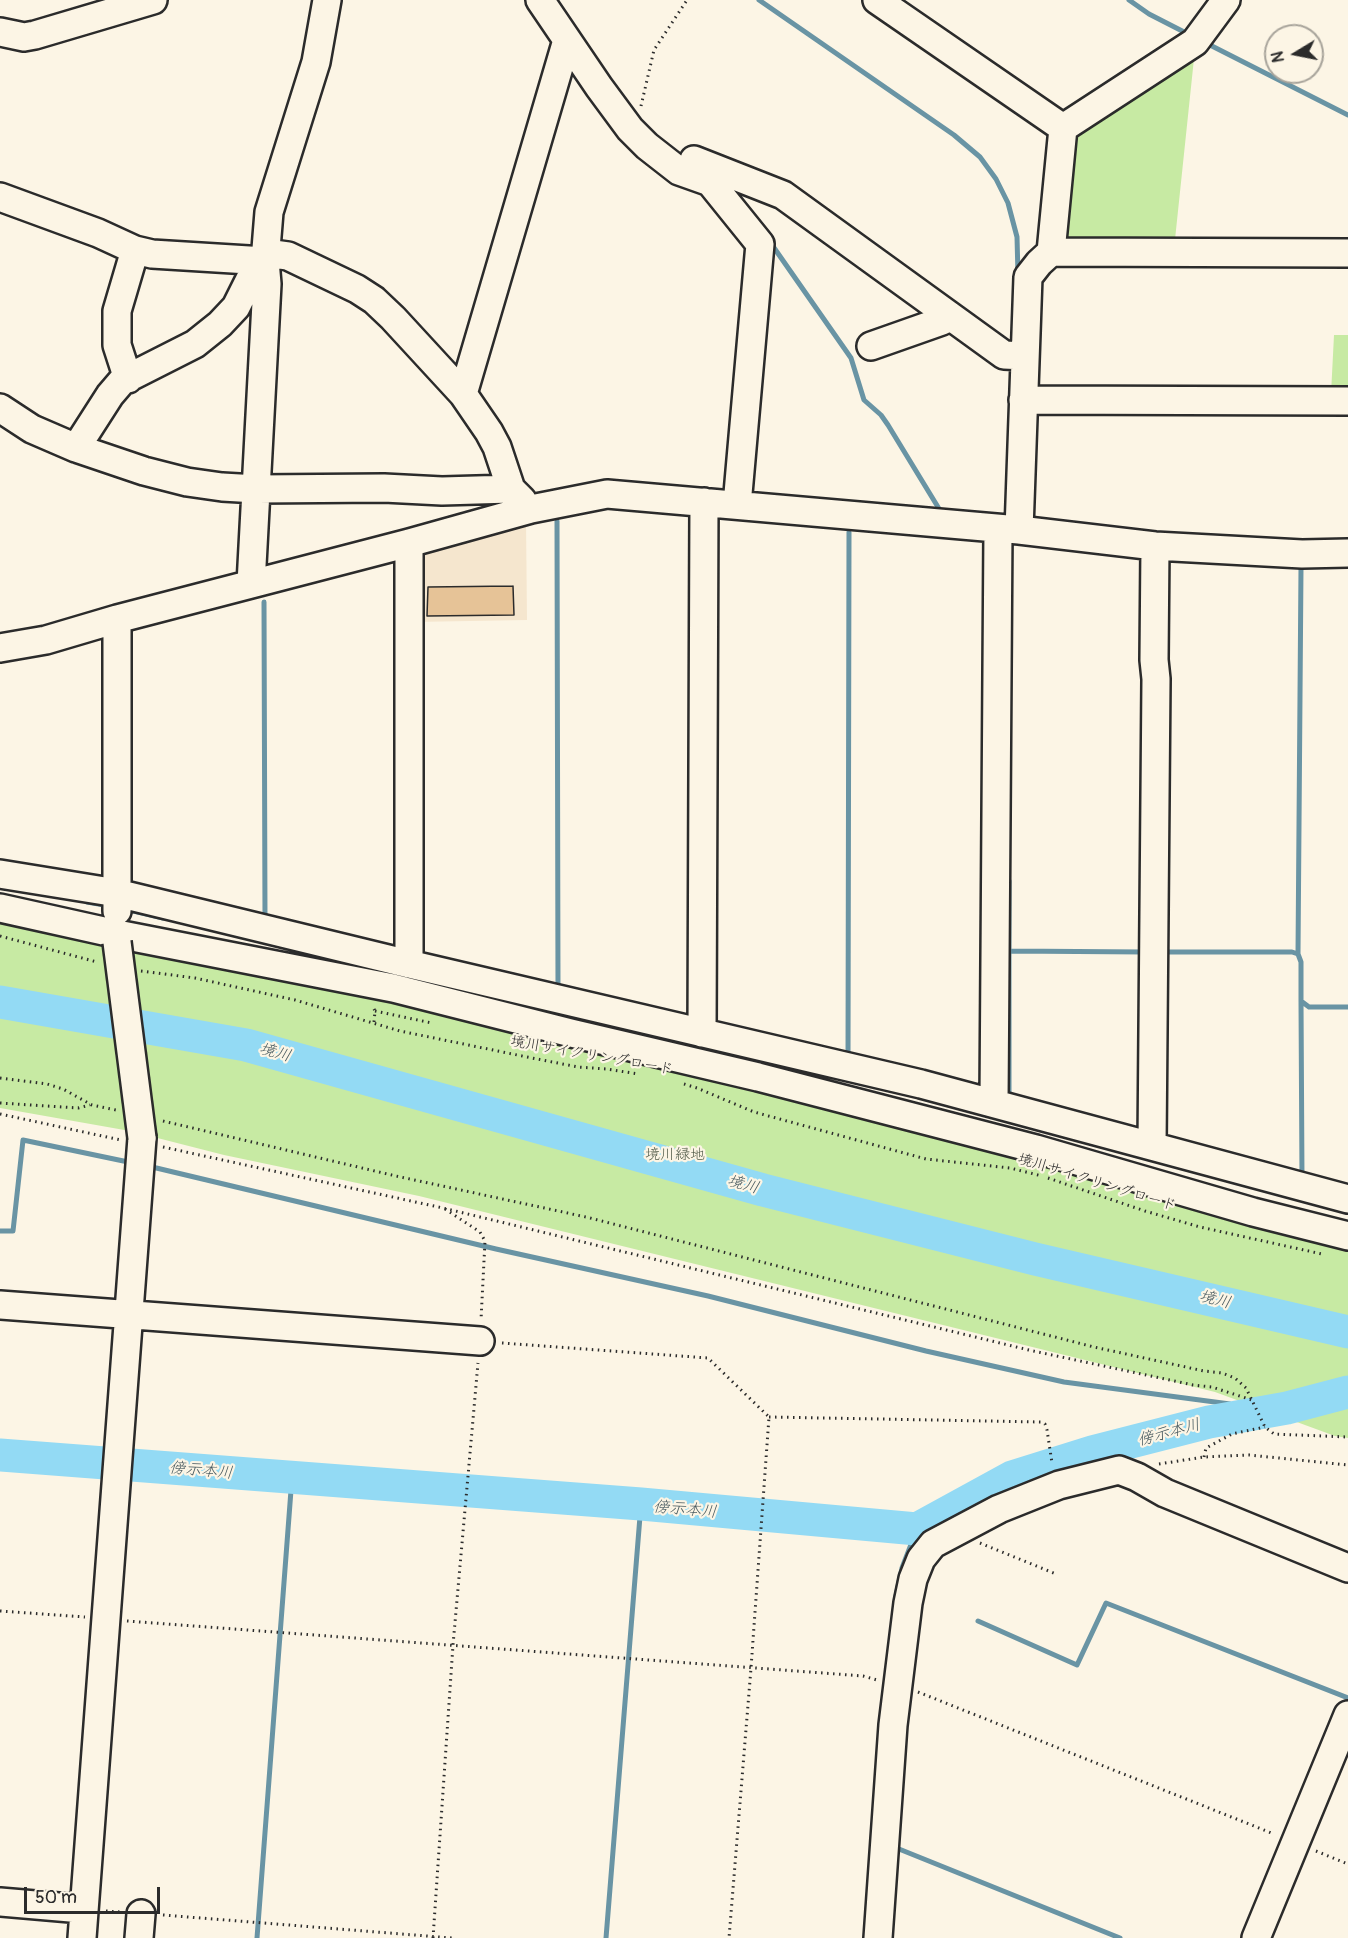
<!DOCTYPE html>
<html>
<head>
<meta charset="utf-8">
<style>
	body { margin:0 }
	#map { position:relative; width:1348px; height:1938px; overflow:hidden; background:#fcf5e5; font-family:Pangolin,sans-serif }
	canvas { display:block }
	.north { position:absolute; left:1264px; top:24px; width:60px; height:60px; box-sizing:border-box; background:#fcf5e5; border:2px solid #a8a49b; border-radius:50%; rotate:260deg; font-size:16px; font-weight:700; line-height:24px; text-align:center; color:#2b2b2b }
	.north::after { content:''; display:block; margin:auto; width:21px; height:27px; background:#2b2b2b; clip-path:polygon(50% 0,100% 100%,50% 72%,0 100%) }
	.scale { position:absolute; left:24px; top:1887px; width:136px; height:27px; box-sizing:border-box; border:3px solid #2b2b2b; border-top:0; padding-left:8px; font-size:18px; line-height:21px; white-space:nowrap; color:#2b2b2b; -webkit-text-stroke:4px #fcf5e5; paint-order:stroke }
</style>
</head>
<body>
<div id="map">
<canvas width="1348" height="1938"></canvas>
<div class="north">N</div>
<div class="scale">50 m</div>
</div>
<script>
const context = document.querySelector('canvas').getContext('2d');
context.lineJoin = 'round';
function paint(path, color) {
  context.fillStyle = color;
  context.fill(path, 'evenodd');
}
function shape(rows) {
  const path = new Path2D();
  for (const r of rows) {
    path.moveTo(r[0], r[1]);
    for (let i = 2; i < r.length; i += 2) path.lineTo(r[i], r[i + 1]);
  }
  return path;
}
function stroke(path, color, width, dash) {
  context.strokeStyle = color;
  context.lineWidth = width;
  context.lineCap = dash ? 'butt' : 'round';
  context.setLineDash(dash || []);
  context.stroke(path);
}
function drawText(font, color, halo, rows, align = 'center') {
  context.font = font + ' Pangolin,"Klee One",sans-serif';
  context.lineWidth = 4.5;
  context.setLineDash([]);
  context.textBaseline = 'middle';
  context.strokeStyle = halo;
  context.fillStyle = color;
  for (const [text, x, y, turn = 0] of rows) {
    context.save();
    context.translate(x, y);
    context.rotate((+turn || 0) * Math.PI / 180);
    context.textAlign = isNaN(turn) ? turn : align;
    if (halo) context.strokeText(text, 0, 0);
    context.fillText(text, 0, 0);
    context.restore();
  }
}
paint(shape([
	[526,520,527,620,413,622,415,556]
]), '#f5e6ce');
paint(shape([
	[1195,49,1174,249,1059,249,1067,140],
	[1334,335,1348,335,1348,394,1331,394],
	[0,906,151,938,1348,1238,1348,1438,1335,1436,1215,1392,419,1196,224,1155,130,1131,0,1108]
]), '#c7eaa3');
stroke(shape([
	[759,0,954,135,980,157,996,179,1008,203,1017,237,1018,275],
	[1129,0,1149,14,1190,35],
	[1204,42,1348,115],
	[770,242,851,358,864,400,881,415,888,425,941,512],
	[557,521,558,990],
	[264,602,265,921],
	[87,902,110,906],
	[125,909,163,918],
	[1009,951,1145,952],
	[1160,952,1292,952,1298,954,1301,962,1301,1001,1309,1007,1348,1007],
	[1298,954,1301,567],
	[1301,1001,1302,1180],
	[848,1059,849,532],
	[1009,1099,1009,881],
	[148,1166,496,1249,708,1296,926,1351,1064,1382,1230,1404,1238,1410,1238,1417],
	[0,1231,13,1231,23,1140,133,1163],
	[896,1596,902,1568,917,1529],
	[978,1621,1077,1665,1106,1603,1348,1698],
	[894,1847,1120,1938],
	[257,1938,292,1477],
	[606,1938,641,1504]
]), '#6994a4', 5);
stroke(shape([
	[0,1002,246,1045,763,1190,1035,1259,1348,1332],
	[0,1455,641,1504,917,1529,1012,1477,1092,1452,1209,1422,1287,1408,1348,1392]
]), '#93daf4', 33);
const building = shape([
	[513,586,514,615,427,616,428,587,513,586]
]);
paint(building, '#e6c397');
stroke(building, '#2b2b2b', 1.5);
const minor = shape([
	[540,0,599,87,630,129,647,146,679,171,710,182,760,244,737,505],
	[877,0,1063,128],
	[0,32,24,37,35,35,153,0],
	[1063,128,1195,42,1226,0],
	[694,160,783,195,1004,355,1025,356],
	[0,197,98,233,135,250,152,254,265,261],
	[1051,252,1063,128],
	[266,253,288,256,357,289,374,300,393,318,463,394,489,432,497,447,511,489,522,500],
	[871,346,942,321,948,315],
	[128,379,117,345,117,311,135,250],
	[463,394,567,40],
	[1023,400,1348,401],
	[0,408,32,429,76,448,144,471,187,482,222,487,257,489,384,488,442,491,511,489],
	[76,448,110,395,122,381,195,344,220,324,236,307,259,261],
	[1019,530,1028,277,1039,263,1051,252,1348,253],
	[251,584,267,284,265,261,269,212,316,62,327,0],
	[0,648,46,640,117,619,409,543,531,509,607,494,1019,530,1155,546,1302,554,1348,553],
	[0,874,117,893,409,964,921,1084,1348,1199],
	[0,908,117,934,393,988,571,1033,758,1077,1036,1149,1253,1212,1348,1236],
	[117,911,117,619],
	[409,964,409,543],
	[702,1033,704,502],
	[994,1102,998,529],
	[1152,1146,1156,679,1154,660,1155,546],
	[0,1305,480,1341],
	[0,1902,82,1909],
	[82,1938,142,1138],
	[139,1938,141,1914],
	[878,1938,893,1725,908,1603,913,1579,921,1559,933,1544,999,1509,1059,1485,1119,1470,1137,1477,1165,1493,1348,1568],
	[1256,1938,1348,1715]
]);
stroke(minor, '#2b2b2b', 32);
stroke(shape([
	[641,106,654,50,687,0],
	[0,936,97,962],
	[141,971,195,978,295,1000,400,1031,527,1057,578,1067,606,1069,639,1074],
	[375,1011,432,1023],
	[374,1022,375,1011,374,1009],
	[0,1078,47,1084,63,1089,92,1105,116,1110],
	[684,1084,697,1088,754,1112,926,1159,1010,1168,1042,1176],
	[0,1103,78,1108,90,1105],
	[0,1114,121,1140],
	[163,1121,396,1176,586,1217,1094,1347,1204,1371,1222,1373,1235,1378,1246,1388,1265,1427,1274,1434,1348,1437],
	[163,1147,443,1208,1033,1351,1193,1385,1212,1387,1252,1400],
	[1048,1178,1145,1211,1200,1227,1322,1254],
	[445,1209,480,1232,485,1241,481,1320],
	[502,1343,708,1358,769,1417,751,1668,729,1938],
	[769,1417,1041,1422,1045,1424,1047,1430,1052,1463],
	[1204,1457,1206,1448,1232,1434,1265,1427],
	[1159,1464,1204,1457,1249,1455,1348,1465],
	[980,1543,1056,1574],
	[0,1611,85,1617],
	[127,1621,863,1676,877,1680],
	[918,1692,1274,1834],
	[1316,1851,1348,1864],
	[106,1911,121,1912],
	[163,1915,452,1938],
	[433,1938,453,1645,478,1363]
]), '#2b2b2b', 3, [1.5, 4.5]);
stroke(minor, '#fcf5e5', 27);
const minorBridge = shape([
	[117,942,142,1138]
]);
stroke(minorBridge, '#2b2b2b', 32, []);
stroke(minorBridge, '#fcf5e5', 27);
drawText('15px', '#2b2b2b', '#fcf5e5', [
	["境川サイクリングロード",592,1056,10],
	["境川サイクリングロード",1097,1183,17]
]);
drawText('15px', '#525b49', '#fcf5e5', [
	["境川緑地",675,1155]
]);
drawText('italic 16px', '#45575d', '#fcf5e5', [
	["境川",275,1053,16],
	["境川",743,1185,16],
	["境川",1215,1300,14],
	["傍示本川",1169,1433,-15],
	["傍示本川",201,1471,5],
	["傍示本川",685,1510,5]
]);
</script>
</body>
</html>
